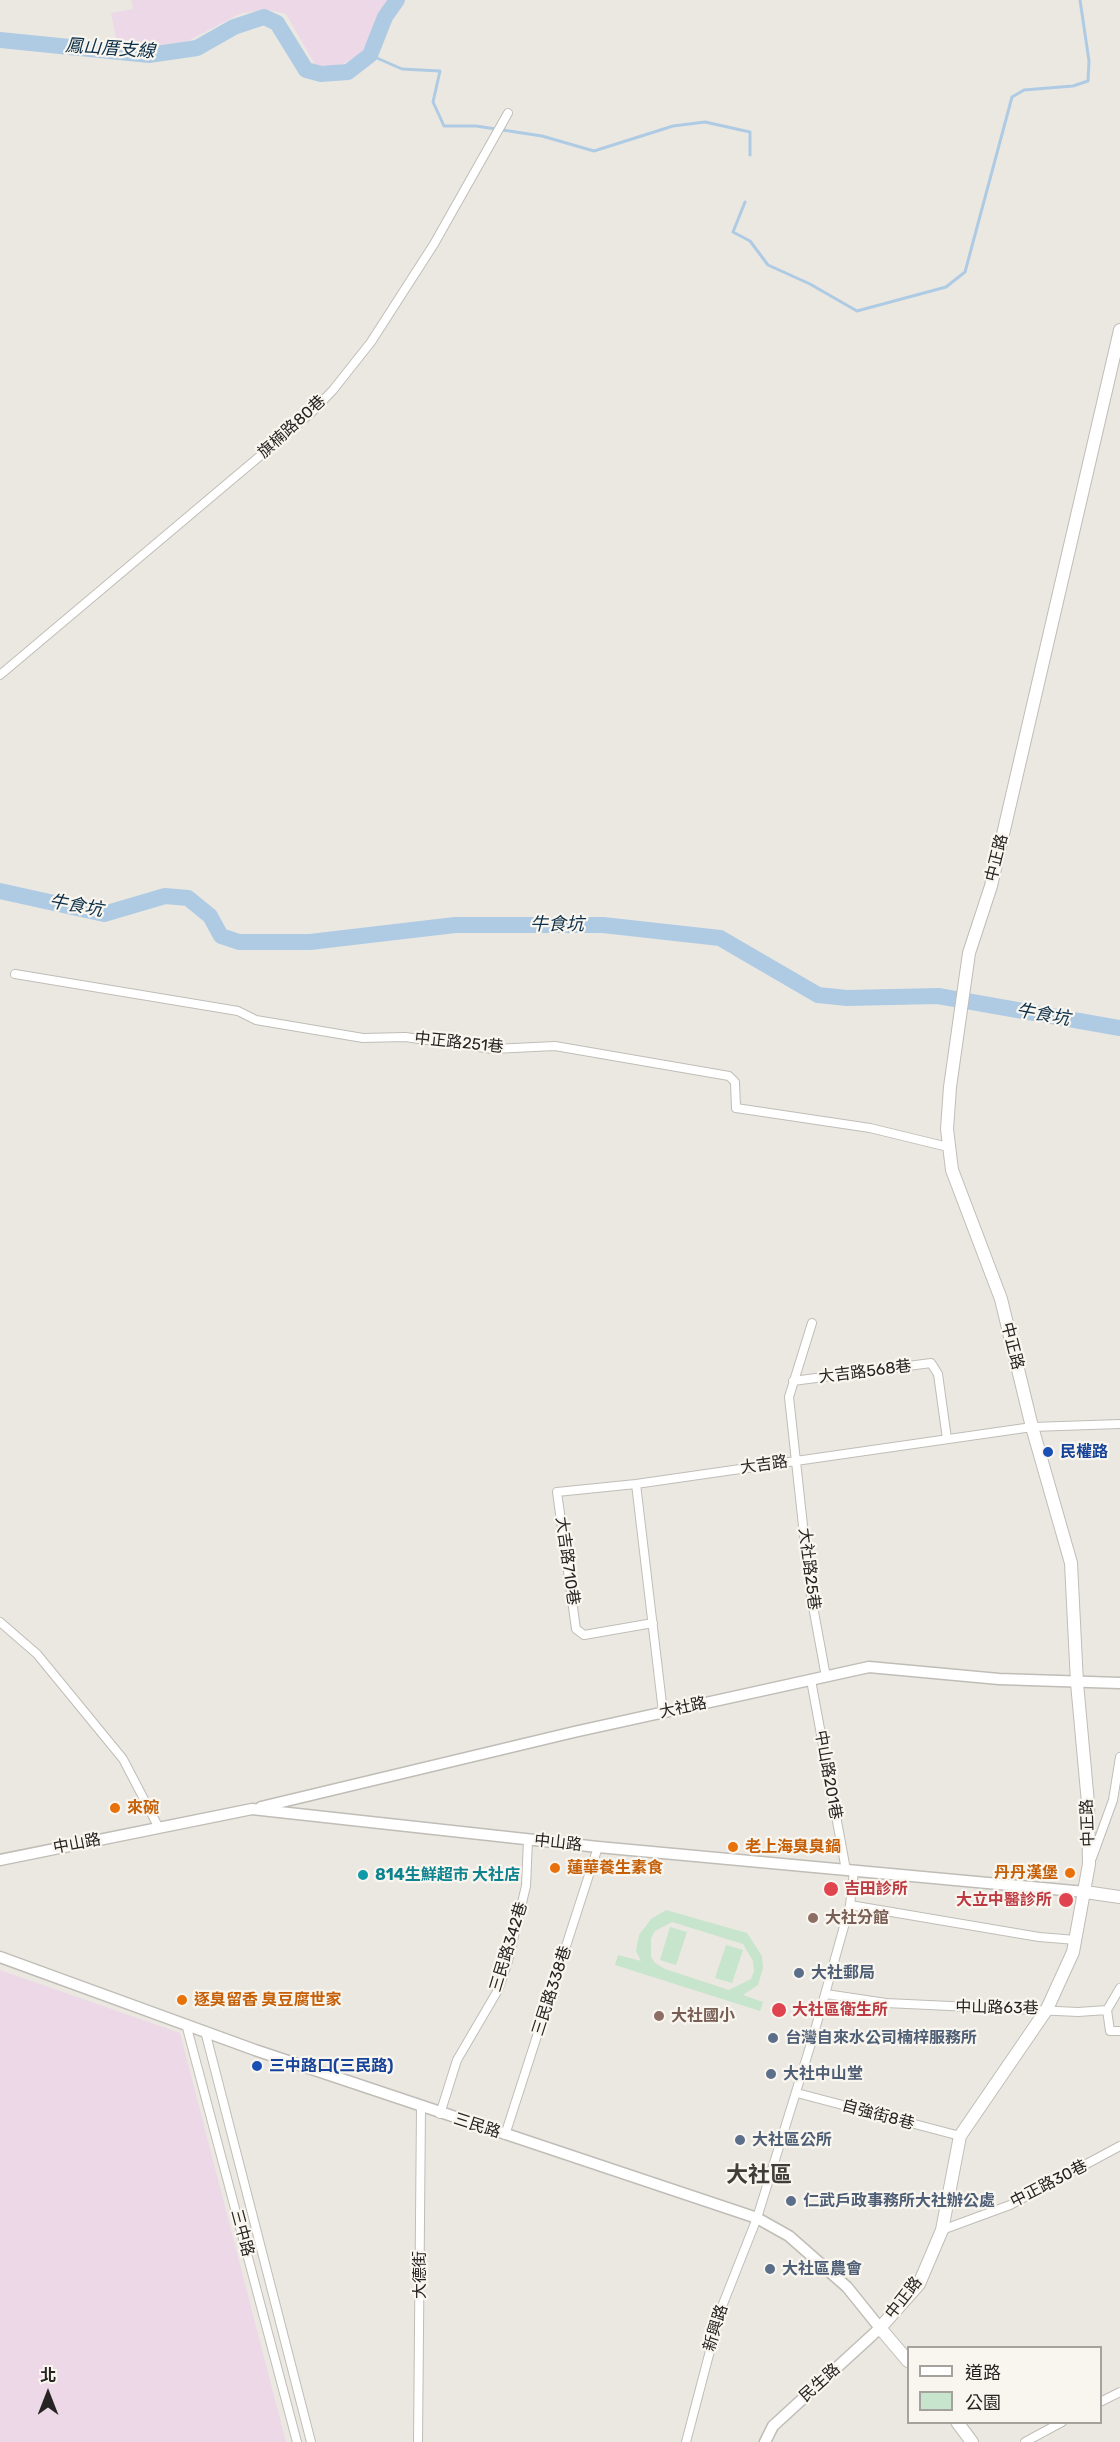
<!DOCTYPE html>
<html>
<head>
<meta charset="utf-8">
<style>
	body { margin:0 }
	#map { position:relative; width:1120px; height:2442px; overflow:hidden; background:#ebe8e2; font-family:Rubik,"Noto Sans TC",sans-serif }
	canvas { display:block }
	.legend { position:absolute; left:907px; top:2346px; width:195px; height:78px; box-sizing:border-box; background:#f9f5ef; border:2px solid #a5a19d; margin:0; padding:8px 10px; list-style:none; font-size:18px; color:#262422 }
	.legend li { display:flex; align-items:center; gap:12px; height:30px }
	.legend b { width:30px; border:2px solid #a5a19d }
	.north { position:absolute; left:18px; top:2364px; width:60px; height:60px; -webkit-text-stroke:4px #f9f5ef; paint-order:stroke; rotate:0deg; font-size:16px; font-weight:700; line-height:24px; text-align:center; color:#262422 }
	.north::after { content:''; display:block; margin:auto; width:21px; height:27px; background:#262422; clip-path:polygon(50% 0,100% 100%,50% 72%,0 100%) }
</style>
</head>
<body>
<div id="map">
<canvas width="1120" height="2442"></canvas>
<ul class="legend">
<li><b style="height:8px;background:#fff"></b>道路</li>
<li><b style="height:16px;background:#c7e4cc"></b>公園</li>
</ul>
<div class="north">北</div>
</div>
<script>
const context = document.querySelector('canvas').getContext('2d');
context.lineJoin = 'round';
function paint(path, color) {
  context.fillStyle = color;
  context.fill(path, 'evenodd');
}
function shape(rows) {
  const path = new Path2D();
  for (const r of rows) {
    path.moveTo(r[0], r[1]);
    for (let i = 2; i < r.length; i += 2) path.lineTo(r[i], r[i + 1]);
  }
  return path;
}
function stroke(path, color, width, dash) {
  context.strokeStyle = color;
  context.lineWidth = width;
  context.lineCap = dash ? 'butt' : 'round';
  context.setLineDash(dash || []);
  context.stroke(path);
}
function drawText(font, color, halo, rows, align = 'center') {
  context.font = font + ' Rubik,"Noto Sans TC",sans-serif';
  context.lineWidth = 4.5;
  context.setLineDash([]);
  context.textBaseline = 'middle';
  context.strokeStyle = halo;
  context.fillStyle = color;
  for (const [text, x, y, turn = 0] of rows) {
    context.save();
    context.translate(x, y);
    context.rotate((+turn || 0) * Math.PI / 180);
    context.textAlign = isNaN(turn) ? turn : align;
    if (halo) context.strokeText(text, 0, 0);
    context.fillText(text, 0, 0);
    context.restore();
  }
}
paint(shape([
	[131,0,389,0,361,54,339,66,317,68,286,14,270,10,241,13,188,41,146,47,117,42,111,13,133,9],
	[0,1970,180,2033,286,2442,0,2442]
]), '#ecd8e7');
paint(shape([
	[666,1910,747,1933,762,1956,763,1968,758,1985,743,1995,763,2002,760,2011,615,1965,618,1955,641,1961,636,1951,639,1935,651,1919],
	[672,1922,743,1944,753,1961,754,1971,751,1979,729,1990,665,1969,655,1963,651,1957,651,1938,655,1931],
	[670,1927,687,1932,676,1965,660,1960],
	[726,1945,743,1950,732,1983,715,1978]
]), '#c7e4cc');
stroke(shape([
	[370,55,402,69,440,71,433,102,444,126,476,126,542,136,594,151,673,126,705,122,750,132,750,155],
	[745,202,733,232,750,241,768,265,810,284,857,311,946,287,965,272,1012,97,1024,90,1073,86,1088,81,1089,61,1080,0]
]), '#afcbe4', 3);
stroke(shape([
	[0,40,149,55,197,48,234,27,264,17,277,23,306,70,321,74,348,72,370,55,385,17,397,0],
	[0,891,104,914,165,896,188,898,210,916,221,936,239,942,310,942,455,925,603,925,720,938,818,995,847,998,938,996,1120,1028]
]), '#afcbe4', 16);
const minor = shape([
	[0,675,311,413,333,390,371,342,434,244,508,113],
	[15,974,238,1011,256,1020,363,1038,405,1037,493,1049,555,1046,729,1076,735,1082,736,1108,870,1128,948,1147],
	[812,1323,789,1397,810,1590,826,1677],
	[793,1381,931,1363,938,1374,947,1439],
	[636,1484,557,1492,576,1629,584,1635,653,1623],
	[0,1622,37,1654,123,1759,159,1828],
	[811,1680,846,1870],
	[663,1712,636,1484,1032,1427,1120,1424],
	[1092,1858,1113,1800,1120,1757],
	[850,1905,1039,1937,1076,1940],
	[826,1994,886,2003,1078,2012,1107,2010,1120,1988],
	[1107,2010,1110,2031,1120,2031],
	[186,2024,297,2442],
	[205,2031,311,2442],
	[797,2093,960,2136],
	[440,2114,457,2060,498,1990,508,1961,526,1886,528,1840],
	[505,2135,598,1847],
	[942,2230,1010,2205,1120,2146],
	[1100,2402,1120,2392],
	[418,2442,421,2107],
	[686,2442,721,2309,757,2218,813,2037,850,1905,854,1871],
	[1025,2442,1062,2422]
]);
const tertiary = shape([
	[261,1807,574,1732,869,1667,999,1679,1120,1683],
	[0,1860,252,1809,598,1847,1085,1892],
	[0,1957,255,2050,757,2218,789,2236,847,2287,880,2328,773,2426,765,2442]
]);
const secondary = shape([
	[1085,1892,1120,1897],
	[908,2361,880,2328,919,2284,942,2230,960,2136,1047,2009,1073,1952,1089,1864,1088,1803,1077,1683,1071,1563,1032,1427,1001,1299,952,1170,947,1129,950,1087,969,953,991,886,1120,330],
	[957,2422,972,2442]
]);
stroke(minor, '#c0bdb7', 10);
stroke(tertiary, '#c0bdb7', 13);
stroke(secondary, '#c0bdb7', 14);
stroke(minor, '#fff', 8);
stroke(tertiary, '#fff', 10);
stroke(secondary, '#fff', 12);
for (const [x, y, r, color] of [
	[1048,1452,6,"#1a4fb4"],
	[115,1808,6,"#e8710a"],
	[733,1847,6,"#e8710a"],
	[555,1868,6,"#e8710a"],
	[1070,1873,6,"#e8710a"],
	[363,1875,6,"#0f9aa8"],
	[831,1889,8,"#e0444e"],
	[1066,1900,8,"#e0444e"],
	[813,1918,6,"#8d6e63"],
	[799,1973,6,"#5c6f8a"],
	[182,2000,6,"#e8710a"],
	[779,2010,8,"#e0444e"],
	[659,2016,6,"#8d6e63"],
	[773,2038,6,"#5c6f8a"],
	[257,2066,6,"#1a4fb4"],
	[771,2074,6,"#5c6f8a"],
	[740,2140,6,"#5c6f8a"],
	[791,2201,6,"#5c6f8a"],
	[770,2269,6,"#5c6f8a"]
]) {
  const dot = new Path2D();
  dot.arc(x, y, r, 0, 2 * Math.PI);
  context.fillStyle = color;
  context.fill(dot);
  stroke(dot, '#f9f5ef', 2);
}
drawText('16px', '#262422', '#f9f5ef', [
	["旗楠路80巷",292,427,-42],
	["中正路",997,858,-76],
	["中正路251巷",459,1043,6],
	["中正路",1012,1346,76],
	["大吉路568巷",865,1372,-7],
	["大吉路",764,1465,-8],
	["大吉路710巷",567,1561,82],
	["大社路25巷",809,1569,83],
	["大社路",683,1708,-12],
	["中山路201巷",828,1775,80],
	["中正路",1088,1823,-92],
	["中山路",558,1843,6],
	["中山路",77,1844,-11],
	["三民路342巷",509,1947,-73],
	["三民路338巷",552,1991,-72],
	["中山路63巷",997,2008,1],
	["自強街8巷",878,2115,15],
	["三民路",477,2126,18],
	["中正路30巷",1049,2184,-27],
	["三中路",242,2233,75],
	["大德街",420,2275,-90],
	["中正路",904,2298,-52],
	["新興路",716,2328,-73],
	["民生路",820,2383,-42]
]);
drawText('bold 16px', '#164399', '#f9f5ef', [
	["民權路",1060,1452],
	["三中路口(三民路)",269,2066]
], 'left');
drawText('bold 16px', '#c56008', '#f9f5ef', [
	["來碗",127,1808],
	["老上海臭臭鍋",745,1847],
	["蓮華養生素食",567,1868],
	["丹丹漢堡",1058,1873,"right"],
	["逐臭留香 臭豆腐世家",194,2000]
], 'left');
drawText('bold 16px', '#0d838f', '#f9f5ef', [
	["814生鮮超市 大社店",375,1875]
], 'left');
drawText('bold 16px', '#be3a42', '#f9f5ef', [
	["吉田診所",844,1889],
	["大立中醫診所",1052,1900,"right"],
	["大社區衛生所",792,2010]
], 'left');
drawText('bold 16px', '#785e54', '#f9f5ef', [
	["大社分館",825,1918],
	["大社國小",671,2016]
], 'left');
drawText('bold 16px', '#4e5e75', '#f9f5ef', [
	["大社郵局",811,1973],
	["台灣自來水公司楠梓服務所",785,2038],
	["大社中山堂",783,2074],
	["大社區公所",752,2140],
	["仁武戶政事務所大社辦公處",803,2201],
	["大社區農會",782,2269]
], 'left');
drawText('italic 18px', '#0b2f48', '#f9f5ef', [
	["鳳山厝支線",110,49,4],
	["牛食坑",76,906,10],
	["牛食坑",557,925],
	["牛食坑",1043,1015,10]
]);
drawText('bold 22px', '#403d38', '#f9f5ef', [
	["大社區",759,2176]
]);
</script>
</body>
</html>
